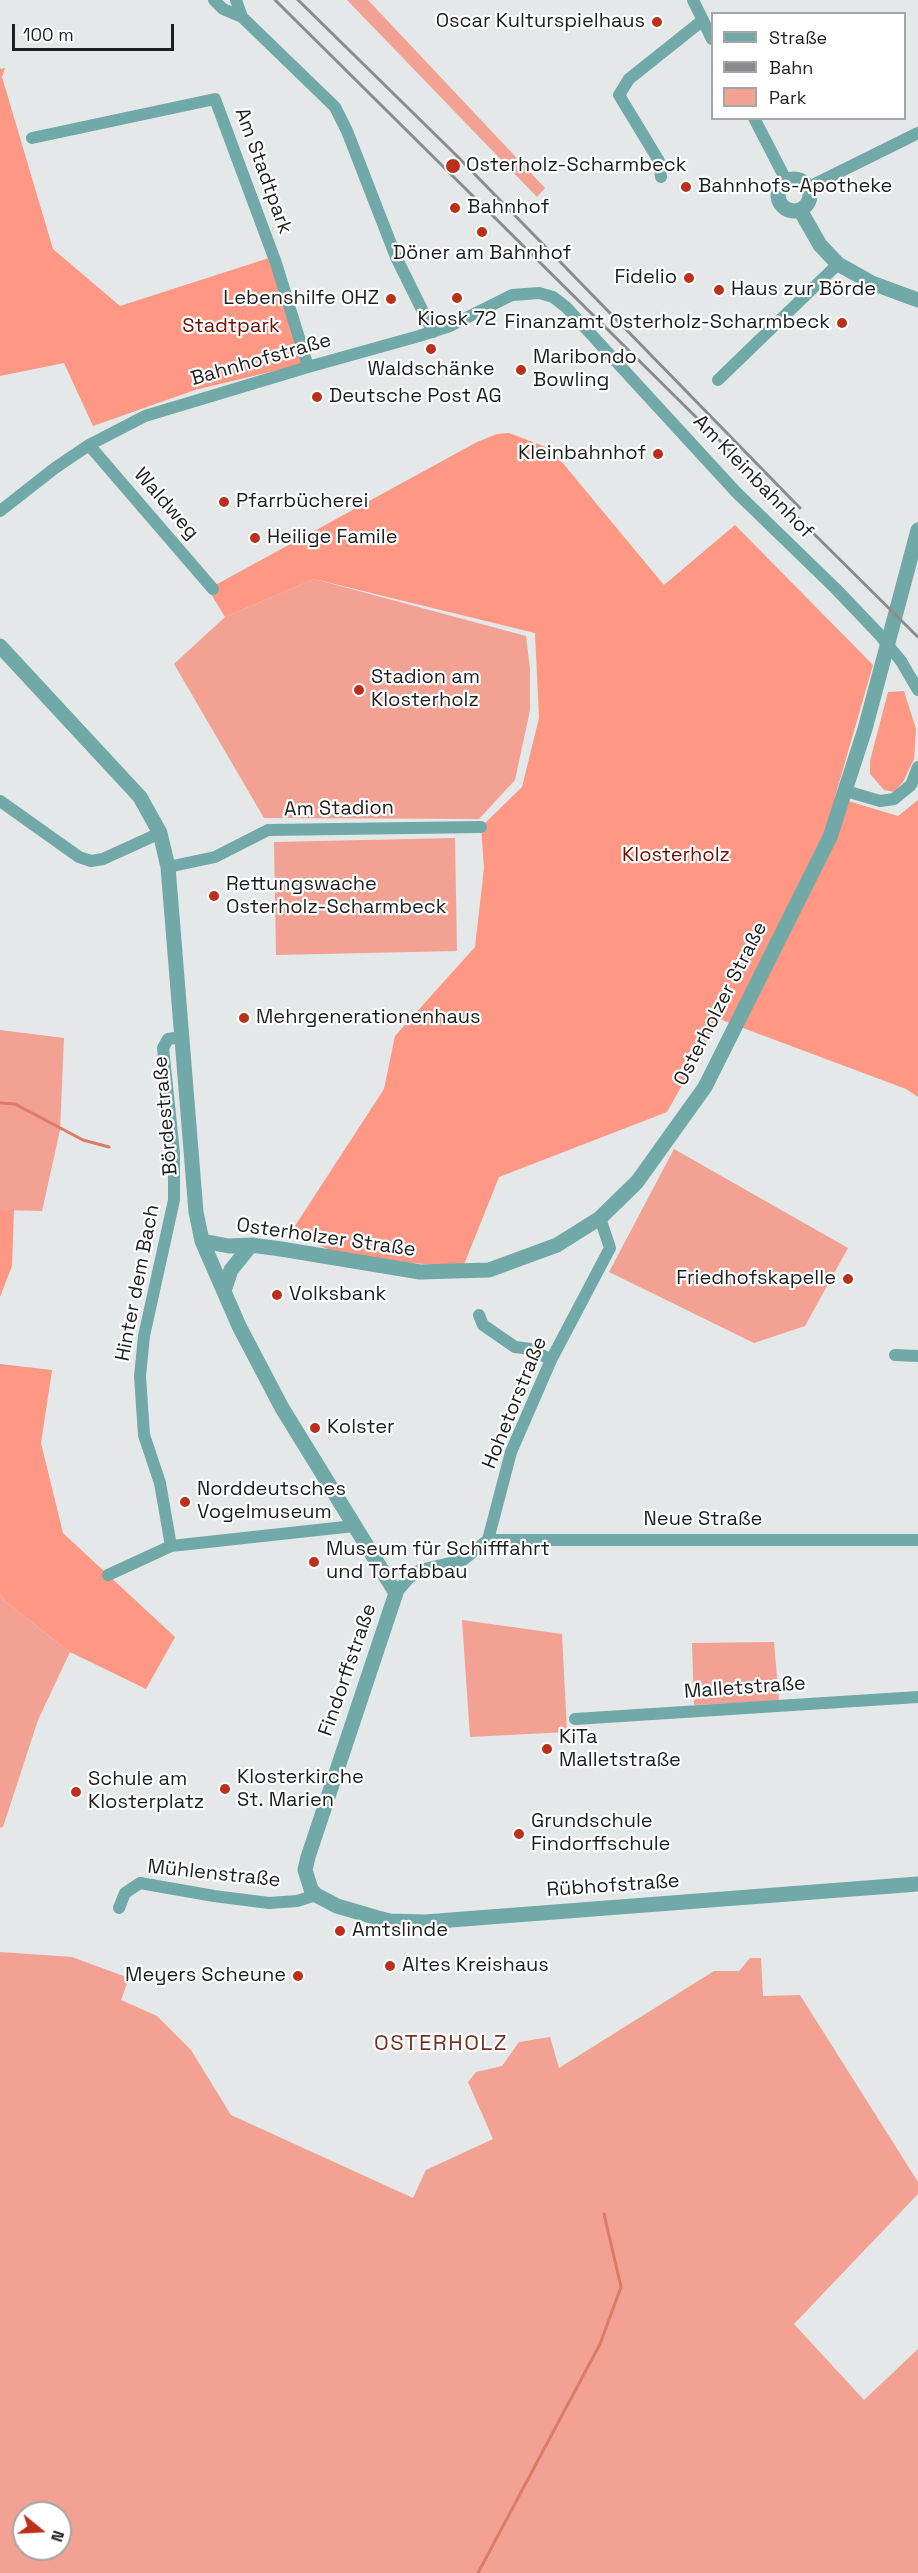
<!DOCTYPE html>
<html>
<head>
<meta charset="utf-8">
<style>
	body { margin:0 }
	#map { position:relative; width:918px; height:2573px; overflow:hidden; background:#e4e8e8; font-family:"Space Grotesk",sans-serif }
	canvas { display:block }
	.legend { position:absolute; left:711px; top:12px; width:195px; height:108px; box-sizing:border-box; background:#fff; border:2px solid #a5a5a5; margin:0; padding:8px 10px; list-style:none; font-size:18px; color:#1d1f1f }
	.legend li { display:flex; align-items:center; gap:12px; height:30px }
	.legend b { width:30px; border:2px solid #a5a5a5 }
	.north { position:absolute; left:12px; top:2501px; width:60px; height:60px; box-sizing:border-box; background:#fff; border:2px solid #a5a5a5; border-radius:50%; rotate:108deg; font-size:16px; font-weight:700; line-height:24px; text-align:center; color:#1d1f1f }
	.north::after { content:''; display:block; margin:auto; width:21px; height:27px; background:#bc301b; clip-path:polygon(50% 0,100% 100%,50% 72%,0 100%) }
	.scale { position:absolute; left:12px; top:24px; width:162px; height:27px; box-sizing:border-box; border:3px solid #1d1f1f; border-top:0; padding-left:8px; font-size:18px; line-height:21px; white-space:nowrap; color:#1d1f1f; -webkit-text-stroke:4px #fff; paint-order:stroke }
</style>
</head>
<body>
<div id="map">
<canvas width="918" height="2573"></canvas>
<ul class="legend">
<li><b style="height:8px;background:#71a8a8"></b>Straße</li>
<li><b style="height:8px;background:#898c8c"></b>Bahn</li>
<li><b style="height:16px;background:#f2a192"></b>Park</li>
</ul>
<div class="north">N</div>
<div class="scale">100 m</div>
</div>
<script>
const context = document.querySelector('canvas').getContext('2d');
context.lineJoin = 'round';
function paint(path, color) {
  context.fillStyle = color;
  context.fill(path, 'evenodd');
}
function shape(rows) {
  const path = new Path2D();
  for (const r of rows) {
    if (r.length === 3) {
      path.moveTo(r[0] + r[2], r[1]);
      path.arc(r[0], r[1], r[2], 0, 2 * Math.PI);
      continue;
    }
    path.moveTo(r[0], r[1]);
    for (let i = 2; i < r.length; i += 2) path.lineTo(r[i], r[i + 1]);
  }
  return path;
}
function stroke(path, color, width, dash) {
  context.strokeStyle = color;
  context.lineWidth = width;
  context.lineCap = dash ? 'butt' : 'round';
  context.setLineDash(dash || []);
  context.stroke(path);
}
function drawText(font, color, halo, rows, align = 'center') {
  context.font = font + ' "Space Grotesk",sans-serif';
  context.lineWidth = 4.5;
  context.setLineDash([]);
  context.textBaseline = 'middle';
  context.strokeStyle = halo;
  context.fillStyle = color;
  for (const [text, x, y, turn = 0] of rows) {
    context.save();
    context.translate(x, y);
    context.rotate((+turn || 0) * Math.PI / 180);
    context.textAlign = isNaN(turn) ? turn : align;
    if (halo) context.strokeText(text, 0, 0);
    context.fillText(text, 0, 0);
    context.restore();
  }
}
paint(shape([
	[347,0,368,0,545,188,537,197],
	[314,579,526,636,530,669,530,710,515,780,479,819,264,818,174,664,225,617],
	[455,838,457,951,276,955,274,842],
	[0,1030,64,1038,60,1130,42,1211,0,1210],
	[674,1149,848,1248,805,1326,754,1343,609,1272],
	[0,1594,6,1602,70,1652,38,1720,3,1827,0,1828],
	[462,1620,562,1634,567,1732,470,1737],
	[774,1642,779,1701,694,1705,692,1643],
	[0,1952,72,1957,129,1978,121,2000,157,2016,191,2050,231,2115,413,2198,426,2170,493,2139,468,2082,476,2072,502,2066,519,2042,550,2037,559,2068,714,1971,739,1971,750,1958,761,1958,763,1996,800,1995,918,2182,918,2194,794,2324,864,2400,918,2349,918,2573,0,2573],
	[24,2513,60,2513,60,2549,24,2549]
]), '#f2a192');
paint(shape([
	[5,68,2,77,53,249,120,306,269,258,303,364,195,390,93,426,64,363,0,376,0,69],
	[509,433,551,449,664,585,735,525,873,665,835,797,898,816,918,800,918,1097,906,1089,719,1019,667,1112,499,1177,463,1267,346,1258,291,1232,384,1089,395,1036,475,947,484,868,481,827,522,787,539,718,535,633,314,579,225,617,208,589,477,442,497,434],
	[904,691,916,729,914,759,903,782,894,792,884,790,870,774,870,761,888,692],
	[0,1210,14,1210,12,1266,0,1297],
	[0,1364,52,1370,41,1443,63,1533,175,1637,146,1689,70,1652,6,1602,0,1594]
]), '#fe9783');
stroke(shape([
	[0,1103,15,1104,83,1140,109,1147],
	[478,2573,600,2344,621,2287,604,2214]
]), '#de7a67', 3);
stroke(shape([
	[214,0,223,9,242,17,335,107,347,131,396,257,433,332],
	[236,0,242,17],
	[693,0,712,39],
	[754,118,786,180],
	[32,138,215,99,276,263,308,367],
	[661,177,659,161,619,95,629,79,703,20],
	[809,187,918,133],
	[718,380,838,264],
	[89,445,213,589],
	[0,511,55,468,89,445,145,416,308,367,419,336,450,326,512,295,539,293,553,297,566,307,736,492,836,589,878,633],
	[901,661,918,690],
	[846,791,880,801,894,799,911,785,918,767],
	[0,801,79,857,91,861,103,859,160,833],
	[168,867,215,857,268,830,481,827],
	[479,1315,483,1325,515,1347,531,1349,551,1360],
	[895,1355,918,1356],
	[488,1540,918,1540],
	[171,1546,160,1483,144,1435,140,1376,144,1336,174,1200,174,1153,163,1048,168,1039,181,1037],
	[108,1575,171,1546,354,1526],
	[396,1593,409,1578,420,1570,463,1560,488,1540,511,1452,551,1360,610,1248,600,1218],
	[575,1719,918,1697],
	[119,1908,125,1893,140,1883,214,1896,269,1903,297,1901,316,1895]
]), '#71a8a8', 12);
stroke(shape([
	[794,195,16],
	[800,210,820,245,838,264,872,283,918,300],
	[0,646,140,797,160,833,168,867,196,1212,202,1241,239,1326,282,1408,396,1593,308,1857,305,1870,311,1889,316,1895,337,1906,378,1918,390,1921,425,1922,918,1884],
	[202,1241,229,1246,251,1245,281,1249,420,1272,489,1270,557,1245,600,1218,637,1182,705,1087,830,837,865,729,918,530],
	[224,1291,231,1270,251,1245]
]), '#71a8a8', 15);
stroke(shape([
	[275,0,918,637],
	[298,0,456,155,800,508]
]), '#898c8c', 3);
stroke(shape([
	[878,633,901,661]
]), '#71a8a8', 12);
for (const [x, y, r, color] of [
	[657,22,6,"#bc301b"],
	[453,166,8,"#bc301b"],
	[686,187,6,"#bc301b"],
	[455,208,6,"#bc301b"],
	[482,232,6,"#bc301b"],
	[689,278,6,"#bc301b"],
	[719,290,6,"#bc301b"],
	[457,298,6,"#bc301b"],
	[391,299,6,"#bc301b"],
	[842,323,6,"#bc301b"],
	[431,349,6,"#bc301b"],
	[521,370,6,"#bc301b"],
	[317,397,6,"#bc301b"],
	[658,454,6,"#bc301b"],
	[224,502,6,"#bc301b"],
	[255,538,6,"#bc301b"],
	[359,690,6,"#bc301b"],
	[214,896,6,"#bc301b"],
	[244,1018,6,"#bc301b"],
	[848,1279,6,"#bc301b"],
	[277,1295,6,"#bc301b"],
	[315,1428,6,"#bc301b"],
	[185,1502,6,"#bc301b"],
	[314,1562,6,"#bc301b"],
	[547,1749,6,"#bc301b"],
	[225,1789,6,"#bc301b"],
	[76,1792,6,"#bc301b"],
	[519,1834,6,"#bc301b"],
	[340,1931,6,"#bc301b"],
	[390,1966,6,"#bc301b"],
	[298,1976,6,"#bc301b"]
]) {
  const dot = new Path2D();
  dot.arc(x, y, r, 0, 2 * Math.PI);
  context.fillStyle = color;
  context.fill(dot);
  stroke(dot, '#fff', 2);
}
drawText('20px', '#1d1f1f', '#fff', [
	["Oscar Kulturspielhaus",645,22,"right"],
	["Osterholz-Scharmbeck",466,166],
	["Bahnhofs-Apotheke",698,187],
	["Bahnhof",467,208],
	["Döner am Bahnhof",482,254,"center"],
	["Fidelio",677,278,"right"],
	["Haus zur Börde",731,290],
	["Lebenshilfe OHZ",379,299,"right"],
	["Kiosk 72",457,320,"center"],
	["Finanzamt Osterholz-Scharmbeck",830,323,"right"],
	["Maribondo",533,358],
	["Bowling",533,381],
	["Waldschänke",431,370,"center"],
	["Deutsche Post AG",329,397],
	["Kleinbahnhof",646,454,"right"],
	["Pfarrbücherei",236,502],
	["Heilige Famile",267,538],
	["Stadion am",371,678],
	["Klosterholz",371,701],
	["Rettungswache",226,885],
	["Osterholz-Scharmbeck",226,908],
	["Mehrgenerationenhaus",256,1018],
	["Friedhofskapelle",836,1279,"right"],
	["Volksbank",289,1295],
	["Kolster",327,1428],
	["Norddeutsches",197,1490],
	["Vogelmuseum",197,1513],
	["Museum für Schifffahrt",326,1550],
	["und Torfabbau",326,1573],
	["KiTa",559,1738],
	["Malletstraße",559,1761],
	["Klosterkirche",237,1778],
	["St. Marien",237,1801],
	["Schule am",88,1780],
	["Klosterplatz",88,1803],
	["Grundschule",531,1822],
	["Findorffschule",531,1845],
	["Amtslinde",352,1931],
	["Altes Kreishaus",402,1966],
	["Meyers Scheune",286,1976,"right"]
], 'left');
drawText('20px', '#1d1f1f', '#fff', [
	["Am Stadtpark",263,171,70],
	["Bahnhofstraße",261,360,-16],
	["Am Kleinbahnhof",753,477,46],
	["Waldweg",166,504,49],
	["Am Stadion",339,809,-1],
	["Osterholzer Straße",721,1004,-63],
	["Bördestraße",166,1116,-95],
	["Osterholzer Straße",326,1238,8],
	["Hinter dem Bach",138,1283,-79],
	["Hohetorstraße",515,1403,-68],
	["Neue Straße",703,1520],
	["Findorffstraße",348,1670,-71],
	["Malletstraße",745,1688,-4],
	["Mühlenstraße",214,1874,6],
	["Rübhofstraße",613,1886,-4]
]);
drawText('20px', '#6b0f03', '#fff', [
	["Stadtpark",231,327],
	["Klosterholz",676,856]
]);
context.letterSpacing = '1.5px';
drawText('22px', '#773226', '#fff', [
	["OSTERHOLZ",441,2044]
]);
context.letterSpacing = '0px';
</script>
</body>
</html>
